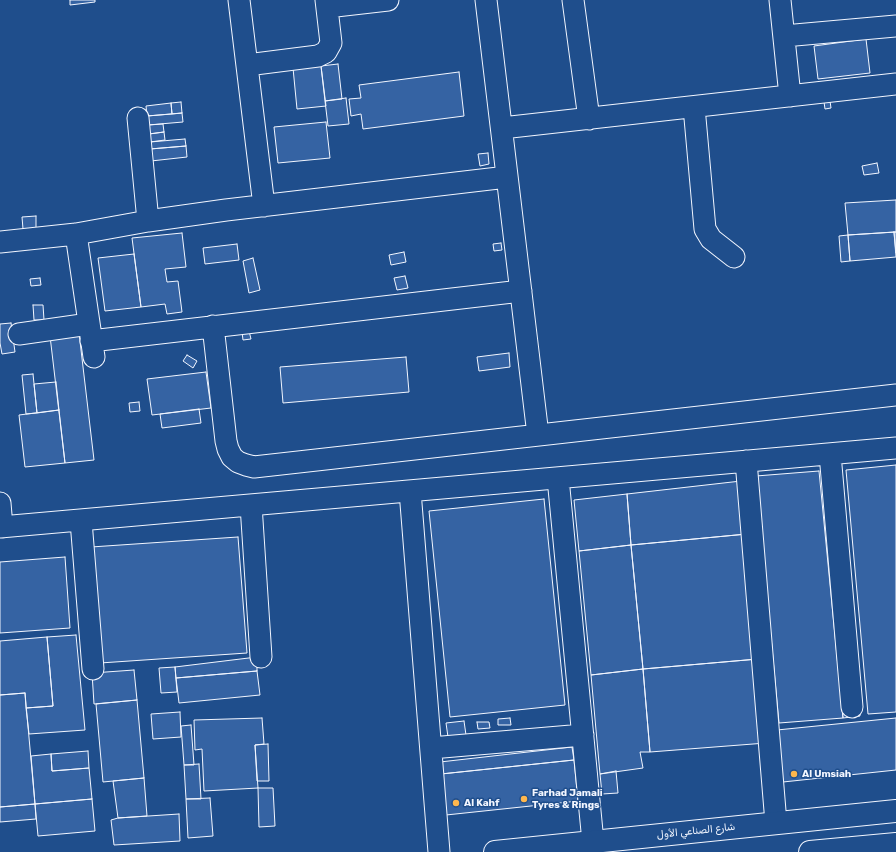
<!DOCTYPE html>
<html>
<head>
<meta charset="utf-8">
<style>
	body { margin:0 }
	canvas { display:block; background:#1f4e8c }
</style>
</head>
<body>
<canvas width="896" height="852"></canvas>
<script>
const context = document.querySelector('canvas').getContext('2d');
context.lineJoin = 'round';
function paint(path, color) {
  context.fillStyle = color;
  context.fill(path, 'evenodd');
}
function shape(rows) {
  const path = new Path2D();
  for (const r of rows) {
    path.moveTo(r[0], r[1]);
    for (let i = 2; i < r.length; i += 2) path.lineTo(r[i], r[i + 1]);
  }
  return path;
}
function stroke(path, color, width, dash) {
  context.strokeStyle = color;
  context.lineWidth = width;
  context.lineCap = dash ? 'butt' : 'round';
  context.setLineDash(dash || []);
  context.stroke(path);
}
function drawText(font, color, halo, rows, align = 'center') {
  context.font = font + ' Rubik,"Noto Naskh Arabic",sans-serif';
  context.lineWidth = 3;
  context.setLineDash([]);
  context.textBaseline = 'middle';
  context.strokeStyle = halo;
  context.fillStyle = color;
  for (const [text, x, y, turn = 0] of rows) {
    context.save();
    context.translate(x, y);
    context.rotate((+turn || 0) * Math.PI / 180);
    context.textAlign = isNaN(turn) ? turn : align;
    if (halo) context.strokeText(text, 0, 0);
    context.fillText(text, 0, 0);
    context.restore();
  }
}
const building = shape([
	[70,0,95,0,95,2,70,5,70,0],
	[866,39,870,73,818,79,814,46,866,39],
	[338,64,342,99,325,101,321,66,338,64],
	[321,66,326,106,297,109,293,68,321,66],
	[459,72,464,116,363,129,361,114,351,116,349,99,361,98,359,85,459,72],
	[346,98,349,124,328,126,325,101,346,98],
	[830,101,831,108,825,109,824,102,830,101],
	[181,102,182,113,172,114,171,103,181,102],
	[171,103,172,114,147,116,146,106,171,103],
	[182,113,183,122,148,125,147,116,182,113],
	[326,122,330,158,278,163,274,127,326,122],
	[163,124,164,132,149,134,148,125,163,124],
	[164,132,165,140,150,142,149,134,164,132],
	[185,139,186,146,150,149,150,142,185,139],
	[186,146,187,157,151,161,150,149,186,146],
	[488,153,489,164,480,166,478,154,488,153],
	[877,163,879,173,864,175,862,166,877,163],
	[896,200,896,232,848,235,845,203,896,200],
	[36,216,36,228,23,229,22,217,36,216],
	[894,232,896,257,850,261,848,235,894,232],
	[894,232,896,232,896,253,894,232],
	[182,233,186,267,165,269,167,282,178,281,182,312,167,314,165,304,141,307,132,238,182,233],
	[848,235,850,261,841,262,839,236,848,235],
	[501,243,502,250,494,251,493,244,501,243],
	[237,244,239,260,205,264,203,248,237,244],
	[404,252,406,262,391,265,389,255,404,252],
	[134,254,141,307,105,311,98,258,134,254],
	[253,258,260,290,249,293,243,261,253,258],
	[405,276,408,288,397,290,394,278,405,276],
	[40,278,41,285,31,286,30,279,40,278],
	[33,305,43,305,44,320,34,320,33,305],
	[11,323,15,352,2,354,0,343,0,324,11,323],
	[249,331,251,339,243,340,242,332,249,331],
	[79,333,94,460,65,463,50,336,79,333],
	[509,353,510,367,479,371,477,357,509,353],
	[187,355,197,361,193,368,183,361,187,355],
	[406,357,409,392,283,403,280,367,406,357],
	[206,372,211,408,152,415,147,379,206,372],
	[33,374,37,413,26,414,22,375,33,374],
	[56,382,59,410,37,413,34,384,56,382],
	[139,402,140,411,130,412,129,403,139,402],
	[199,409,201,423,162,428,160,414,199,409],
	[59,410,65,463,25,467,19,415,59,410],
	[896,465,896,712,868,714,846,470,896,465],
	[819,471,843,718,779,723,756,476,819,471],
	[741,481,747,534,631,545,627,494,741,481],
	[627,494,631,545,579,551,574,500,627,494],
	[544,499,565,705,450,717,429,511,544,499],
	[747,534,758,659,643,669,631,545,747,534],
	[238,537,247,653,100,663,91,547,238,537],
	[631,545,643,669,591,675,579,551,631,545],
	[65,557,70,628,0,633,0,562,65,557],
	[76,635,85,730,29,734,26,708,53,706,47,637,76,635],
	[47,637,53,706,26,708,25,693,0,695,0,641,47,637],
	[257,657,257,671,176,678,175,667,257,657],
	[758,659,766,743,650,752,643,669,758,659],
	[175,667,177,692,161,693,159,668,175,667],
	[643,669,650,752,640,752,643,768,600,774,591,675,643,669],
	[134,670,137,700,94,704,92,673,134,670],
	[257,671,260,695,179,703,176,678,257,671],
	[25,693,35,804,0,807,0,695,25,693],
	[137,700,144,778,103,782,96,704,137,700],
	[859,708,860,716,843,718,842,709,859,708],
	[180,712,181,737,153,739,151,714,180,712],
	[262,718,264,744,255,745,258,788,204,791,202,749,195,750,194,720,262,718],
	[510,718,511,725,498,725,498,719,510,718],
	[896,718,896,770,783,782,777,730,896,718],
	[464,721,466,735,448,737,446,723,464,721],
	[477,722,489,722,490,728,478,729,477,722],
	[191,725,194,765,184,765,181,726,191,725],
	[268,744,269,781,257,781,255,745,268,744],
	[572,747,574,760,441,774,440,762,572,747],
	[88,751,89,768,52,771,51,754,88,751],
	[51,754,52,771,89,768,92,799,35,804,31,756,51,754],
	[574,760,578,801,446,815,441,774,574,760],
	[199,764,201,799,186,799,184,765,199,764],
	[616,771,618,793,602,794,600,774,616,771],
	[144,778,147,816,118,818,113,781,144,778],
	[258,788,273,788,275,826,259,827,258,788],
	[210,798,213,836,188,838,186,799,210,798],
	[92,799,95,831,38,836,35,804,92,799],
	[35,804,36,819,0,822,0,807,35,804],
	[179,814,180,841,114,845,111,820,118,818,179,814]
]);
paint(building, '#3563a3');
stroke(building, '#f2f6ff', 1);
const minor = shape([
	[239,0,264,206],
	[486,0,538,435],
	[573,0,589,119],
	[780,0,790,96],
	[327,7,388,0],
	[784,36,896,26],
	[247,65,318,56,326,52,331,43,326,0],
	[694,107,705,229,711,239,734,257],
	[138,118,148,221],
	[502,128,896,84],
	[76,234,94,357],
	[0,242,76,234,148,221,226,210,507,177],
	[213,326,226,441,228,449,232,457,238,462,246,465,254,467,896,395],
	[19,334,89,324],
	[91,341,521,291],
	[830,454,852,707],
	[746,461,776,823],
	[558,478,593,842],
	[410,491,439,852],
	[0,503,2,527],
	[251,505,261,657],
	[81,521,93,669],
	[0,527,896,448],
	[431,748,583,735]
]);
const major = shape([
	[495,852,896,811],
	[810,852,896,844]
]);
stroke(minor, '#f2f6ff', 23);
stroke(major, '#f2f6ff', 24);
stroke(minor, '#1f4e8c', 21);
stroke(major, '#1f4e8c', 22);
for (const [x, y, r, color] of [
	[794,774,4,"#ffb74d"],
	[524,799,4,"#ffb74d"],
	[456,803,4,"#ffb74d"]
]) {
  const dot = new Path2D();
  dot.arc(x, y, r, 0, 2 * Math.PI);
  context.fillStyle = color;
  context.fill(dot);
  stroke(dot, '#1f4e8c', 1.5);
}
drawText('bold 10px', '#f2f6ff', '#1f4e8c', [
	["Al Umsiah",802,774],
	["Farhad Jamali",532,793],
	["Tyres & Rings",532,805],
	["Al Kahf",464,803]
], 'left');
drawText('10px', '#f2f6ff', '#1f4e8c', [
	["شارع الصناعي الأول",696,831,-6]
]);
</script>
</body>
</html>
